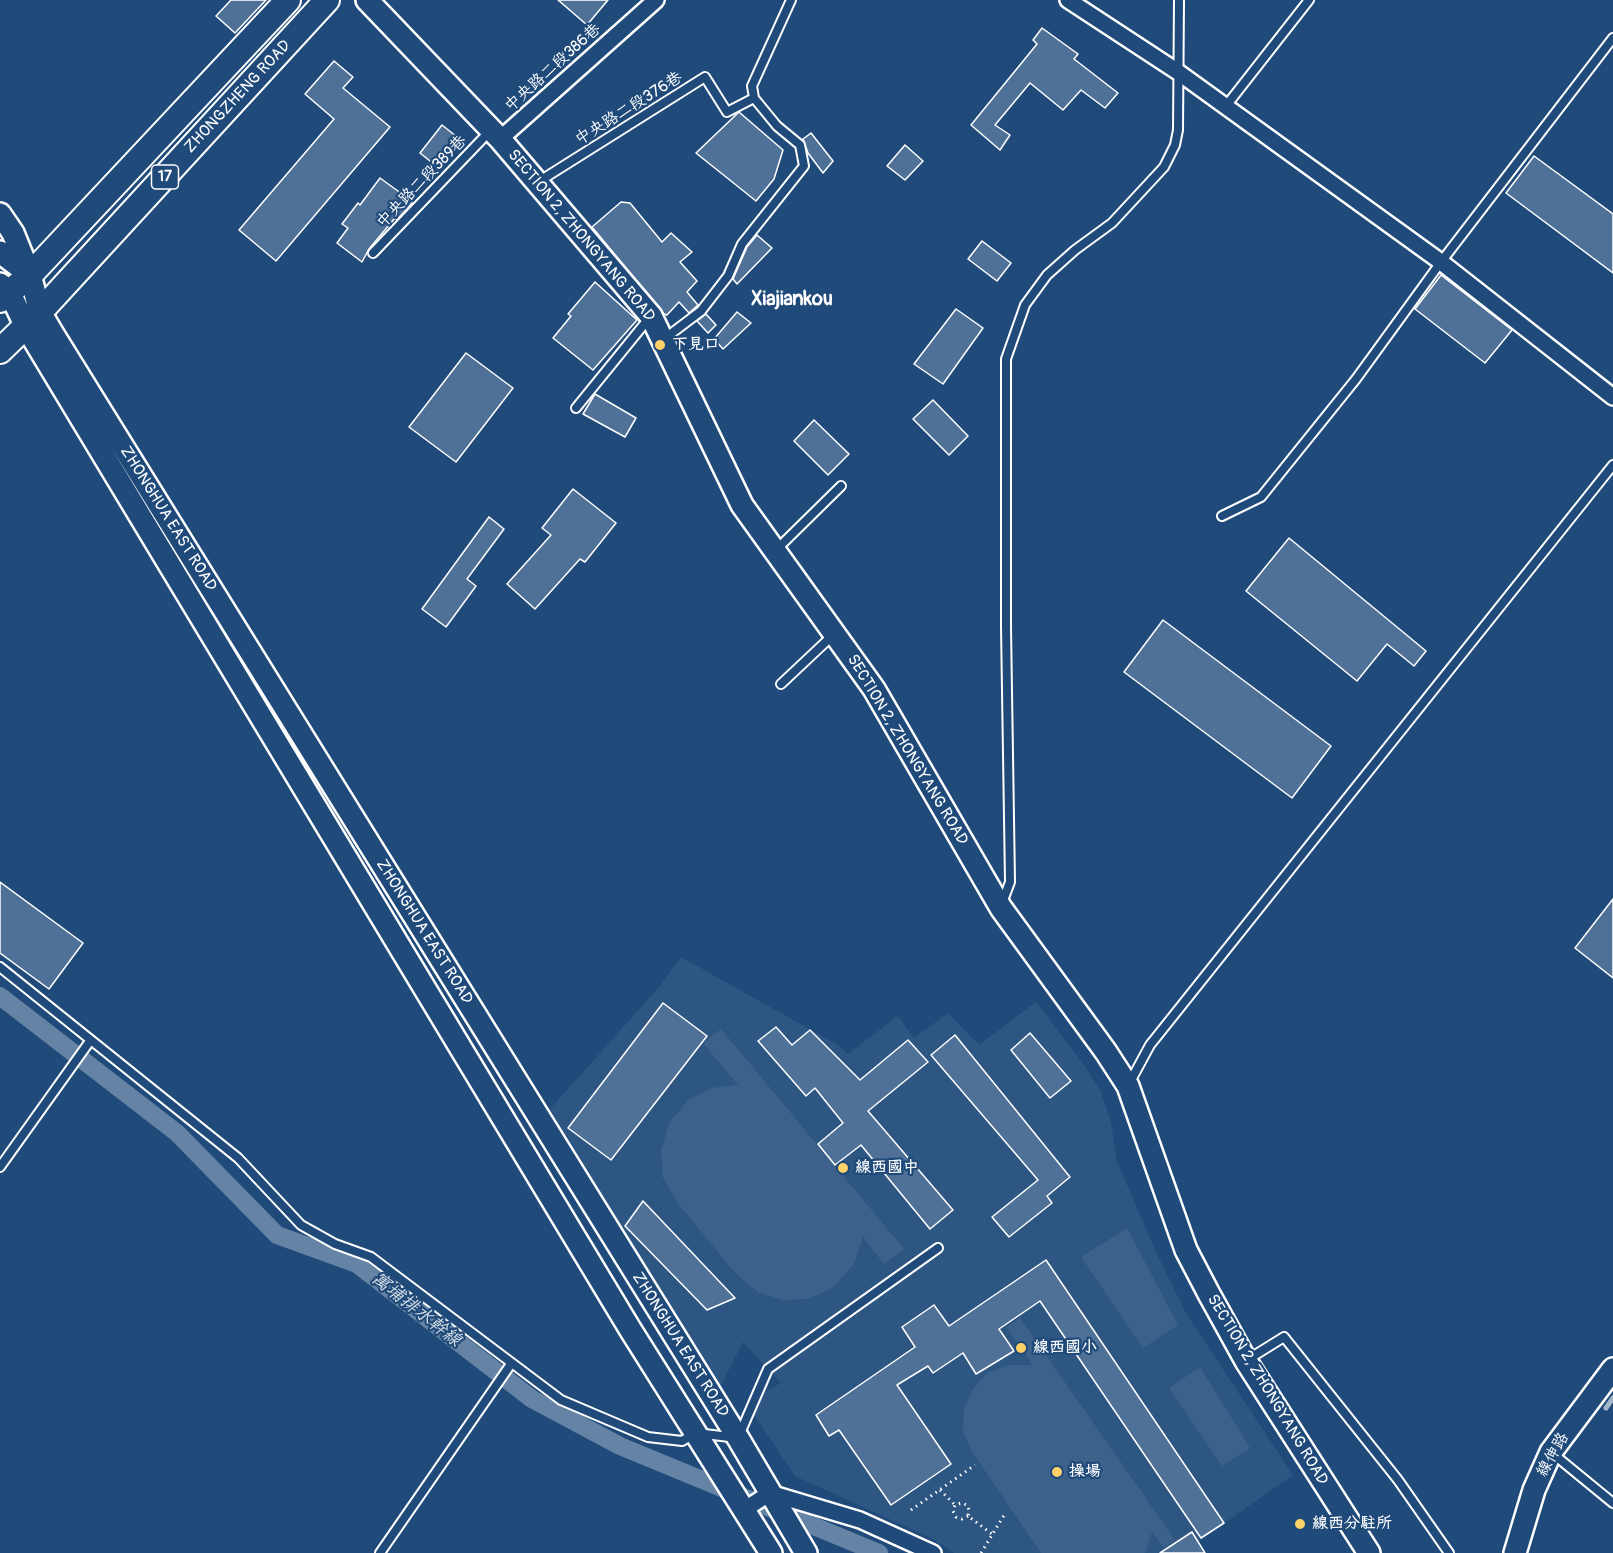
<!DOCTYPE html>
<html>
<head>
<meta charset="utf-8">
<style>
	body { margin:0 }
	canvas { display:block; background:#1f4a7a }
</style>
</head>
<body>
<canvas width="1613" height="1553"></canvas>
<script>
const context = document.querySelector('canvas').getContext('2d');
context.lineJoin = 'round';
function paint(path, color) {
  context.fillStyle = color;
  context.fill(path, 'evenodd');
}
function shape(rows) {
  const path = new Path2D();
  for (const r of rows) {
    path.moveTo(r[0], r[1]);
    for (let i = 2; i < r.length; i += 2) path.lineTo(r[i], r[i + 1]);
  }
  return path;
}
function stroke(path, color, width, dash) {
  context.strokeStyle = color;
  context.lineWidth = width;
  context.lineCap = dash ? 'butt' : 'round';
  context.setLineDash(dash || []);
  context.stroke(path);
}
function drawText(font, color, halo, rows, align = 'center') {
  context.font = font + ' Pangolin,"LXGW WenKai TC",sans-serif';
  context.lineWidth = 4.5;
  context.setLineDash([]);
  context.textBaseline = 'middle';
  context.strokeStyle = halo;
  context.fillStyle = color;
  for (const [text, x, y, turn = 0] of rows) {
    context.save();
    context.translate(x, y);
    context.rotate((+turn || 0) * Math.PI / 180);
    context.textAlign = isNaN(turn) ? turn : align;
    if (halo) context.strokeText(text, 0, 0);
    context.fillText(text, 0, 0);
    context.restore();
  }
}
paint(shape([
	[681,957,836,1044,848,1054,898,1016,914,1038,948,1013,979,1045,1036,1002,1084,1065,1100,1090,1111,1122,1117,1162,1155,1250,1187,1315,1293,1475,1182,1553,954,1553,931,1538,795,1476,754,1415,749,1400,781,1383,743,1342,719,1389,550,1109,660,986]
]), '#2e5683');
paint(shape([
	[721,1029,904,1249,884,1264,863,1237,854,1264,833,1288,808,1299,782,1300,758,1292,735,1273,677,1202,663,1178,661,1151,669,1123,688,1100,711,1088,738,1085,703,1043],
	[1127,1228,1178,1325,1143,1348,1081,1257],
	[1020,1318,1175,1540,1164,1548,1152,1532,1145,1553,1041,1553,971,1450,963,1431,964,1409,972,1390,987,1373,1009,1365,1033,1365,1006,1327],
	[1200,1367,1250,1448,1222,1466,1169,1388]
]), '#3c618b');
stroke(shape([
	[1606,1408,1613,1398]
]), '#a3b5c8', 5);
stroke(shape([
	[0,996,177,1133,277,1235,357,1264,532,1399,620,1446,879,1553]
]), '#6583a4', 18);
const building = shape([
	[231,0,266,0,235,33,216,16,231,0],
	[558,0,608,0,587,25,558,0],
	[1042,28,1078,54,1074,59,1118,93,1105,108,1081,90,1063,110,1030,83,995,125,1010,135,1000,150,971,125,1037,44,1033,40,1042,28],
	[334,61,353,77,343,88,390,127,276,261,239,230,334,119,305,94,334,61],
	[739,112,783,150,774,179,756,201,696,153,739,112],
	[442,125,462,141,440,169,420,153,442,125],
	[811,133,833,161,823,173,808,153,803,139,811,133],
	[905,145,923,161,905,180,887,166,905,145],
	[1534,156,1613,214,1613,273,1506,193,1534,156],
	[380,178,413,202,397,220,395,218,369,249,362,262,337,243,348,228,342,224,358,203,360,205,380,178],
	[621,202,630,203,662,242,671,233,692,252,680,262,697,281,687,292,698,305,689,313,679,302,667,315,664,314,592,227,621,202],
	[757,235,772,248,737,284,733,279,747,247,757,235],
	[982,241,1011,263,997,281,968,259,982,241],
	[1441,275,1512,330,1485,363,1415,309,1441,275],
	[595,282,637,320,593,370,553,338,571,316,568,314,595,282],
	[956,309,983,328,943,384,914,364,956,309],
	[737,312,751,323,723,349,714,339,737,312],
	[706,314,716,325,708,333,697,321,706,314],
	[466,353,513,388,456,462,409,427,466,353],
	[595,394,636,418,625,437,583,414,595,394],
	[933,400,968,436,949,455,913,419,933,400],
	[814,420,849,454,828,475,794,441,814,420],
	[573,489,616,523,585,562,580,559,535,609,507,584,551,535,542,528,573,489],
	[489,517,504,529,467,579,476,586,446,627,422,609,489,517],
	[1289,538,1426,651,1414,666,1387,644,1357,681,1246,591,1289,538],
	[1163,620,1331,746,1292,798,1124,672,1163,620],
	[0,882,83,943,49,989,0,953,0,882],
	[1613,899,1613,978,1575,948,1613,899],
	[663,1003,707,1036,611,1160,568,1128,663,1003],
	[776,1027,792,1045,810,1030,860,1080,908,1040,928,1062,868,1111,953,1210,930,1229,861,1145,835,1165,818,1144,843,1123,815,1088,806,1096,758,1041,776,1027],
	[1030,1033,1071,1081,1050,1098,1011,1050,1030,1033],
	[955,1035,1070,1177,1047,1196,1052,1203,1009,1237,992,1217,1038,1180,931,1055,955,1035],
	[643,1201,735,1298,707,1310,625,1226,643,1201],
	[1046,1260,1224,1523,1201,1538,1040,1301,999,1329,1014,1351,976,1374,963,1353,933,1373,928,1366,897,1385,951,1464,891,1505,839,1430,829,1436,816,1415,915,1347,902,1327,934,1305,949,1326,1046,1260],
	[1192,1532,1205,1553,1160,1553,1192,1532]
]);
paint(building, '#507197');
stroke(building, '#fff', 1.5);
const lane = shape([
	[1226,106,1309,0],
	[538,182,705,77,727,112,754,98],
	[373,253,490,131],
	[664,339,701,311,728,276,742,244,804,166,800,145,777,126,754,98,752,86,791,0],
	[576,408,650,317],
	[1222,516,1261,497,1356,379,1441,262,1613,38],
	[776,550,841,486],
	[781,684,832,636],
	[1002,903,1010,882,1006,627,1006,359,1025,305,1047,275,1075,250,1112,223,1164,167,1175,145,1178,130,1179,0],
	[0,967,238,1158,301,1225,335,1244,371,1257,561,1400,648,1437,682,1441,696,1433,738,1438,768,1369,938,1248],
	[1130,1082,1150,1045,1613,465],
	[0,1167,90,1041],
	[1247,1360,1284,1337,1398,1480,1449,1553],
	[1552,1453,1613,1503],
	[380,1553,511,1364]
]);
const street = shape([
	[1068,0,1178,72,1441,262,1613,397],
	[500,139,656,0],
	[744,1510,770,1493,860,1520,933,1553]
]);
const secondary = shape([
	[367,0,500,139,651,316,742,505,874,689,1001,908,1106,1052,1128,1086,1186,1250,1209,1294,1246,1361,1369,1553],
	[0,214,13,233,30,275],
	[0,252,30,275,40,312,53,334,738,1438,806,1553],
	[0,284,9,291,25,325,630,1329,771,1553],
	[1515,1553,1534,1490,1551,1452,1613,1369]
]);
const primary = shape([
	[0,300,30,275,288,0],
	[0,351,40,312,327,0]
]);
stroke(lane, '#fff', 12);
stroke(street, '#fff', 20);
stroke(secondary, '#fff', 26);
stroke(primary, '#fff', 28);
stroke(shape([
	[940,1490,955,1505],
	[911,1510,975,1465],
	[968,1516,962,1519,956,1517,953,1511,955,1505,961,1503,967,1505,969,1510,968,1516,992,1534],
	[981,1553,1006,1512]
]), '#fff', 3, [1.5, 4.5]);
stroke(lane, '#1f4a7a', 8);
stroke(street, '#1f4a7a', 15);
stroke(secondary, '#1f4a7a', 21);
stroke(primary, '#1f4a7a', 24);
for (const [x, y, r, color] of [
	[660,345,6,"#ffd166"],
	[843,1168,6,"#ffd166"],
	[1021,1348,6,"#ffd166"],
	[1057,1472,6,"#ffd166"],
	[1300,1524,6,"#ffd166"]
]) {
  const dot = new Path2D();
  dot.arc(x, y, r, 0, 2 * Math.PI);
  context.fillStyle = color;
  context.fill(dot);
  stroke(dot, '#1f4a7a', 2);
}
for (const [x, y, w] of [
	[165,177,27]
]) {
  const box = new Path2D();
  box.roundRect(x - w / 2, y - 12, w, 24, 4.5);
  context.fillStyle = '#1f4a7a';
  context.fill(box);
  stroke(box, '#fff', 1.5);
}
drawText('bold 15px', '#fff', null, [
	["17",165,177]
]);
drawText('16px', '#fff', '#1f4a7a', [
	["中央路二段386巷",553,68,-42],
	["ZHONGZHENG ROAD",238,97,-47],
	["中央路二段376巷",629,109,-32],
	["中央路二段389巷",422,182,-46],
	["SECTION 2, ZHONGYANG ROAD",581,236,50],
	["ZHONGHUA EAST ROAD",168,519,58],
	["SECTION 2, ZHONGYANG ROAD",907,750,59],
	["ZHONGHUA EAST ROAD",424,932,58],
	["ZHONGHUA EAST ROAD",680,1345,58],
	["SECTION 2, ZHONGYANG ROAD",1267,1390,59],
	["線伸路",1553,1455,-60]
]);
drawText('bold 16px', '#fff', '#1f4a7a', [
	["下見口",672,345],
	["線西國中",855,1168],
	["線西國小",1033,1348],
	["操場",1069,1472],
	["線西分駐所",1312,1524]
], 'left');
drawText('italic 18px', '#d8e0e8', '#1f4a7a', [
	["寓埔排水幹線",416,1310,38]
]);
drawText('bold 20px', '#fff', '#1f4a7a', [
	["Xiajiankou",792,300]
]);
</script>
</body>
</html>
